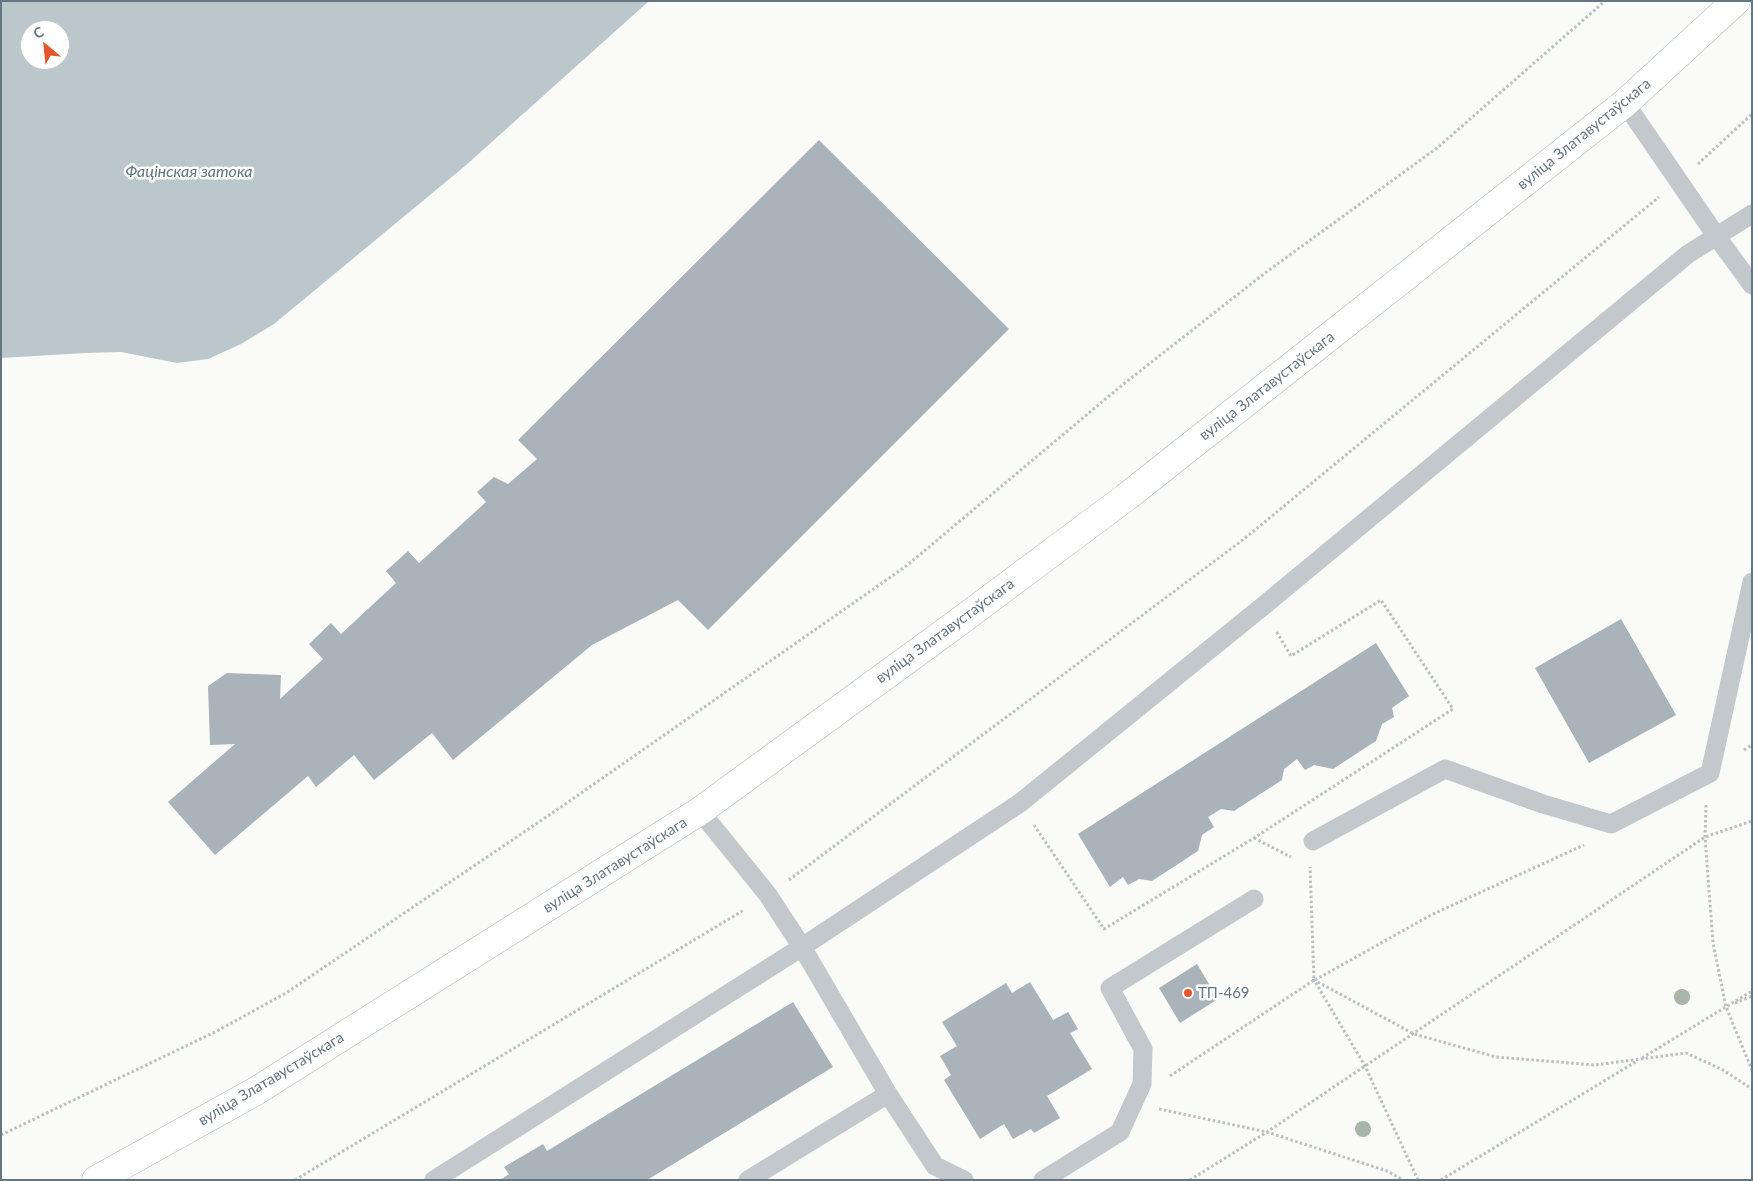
<!DOCTYPE html>
<html>
<head>
<meta charset="utf-8">
<style>
	body { margin:0 }
	#map { position:relative; width:1753px; height:1181px; overflow:hidden; background:#fafaf8; font-family:Lato,sans-serif }
	canvas { display:block }
	.frame { position:absolute; inset:0; border:2px solid #657683; pointer-events:none }
	.north { position:absolute; left:20px; top:20px; width:50px; height:50px; box-sizing:border-box; background:#fff; border:1px solid #c1c8cd; border-radius:50%; rotate:332deg; font-size:14px; font-weight:700; line-height:20px; text-align:center; color:#657683 }
	.north::after { content:''; display:block; margin:auto; width:18px; height:22px; background:#e4572e; clip-path:polygon(50% 0,100% 100%,50% 72%,0 100%) }
</style>
</head>
<body>
<div id="map">
<canvas width="1753" height="1181"></canvas>
<div class="frame"></div>
<div class="north">С</div>
</div>
<script>
const context = document.querySelector('canvas').getContext('2d');
context.lineJoin = 'round';
function paint(path, color) {
  context.fillStyle = color;
  context.fill(path, 'evenodd');
}
function shape(rows) {
  const path = new Path2D();
  for (const r of rows) {
    path.moveTo(r[0], r[1]);
    for (let i = 2; i < r.length; i += 2) path.lineTo(r[i], r[i + 1]);
  }
  return path;
}
function stroke(path, color, width, dash) {
  context.strokeStyle = color;
  context.lineWidth = width;
  context.lineCap = dash ? 'butt' : 'round';
  context.setLineDash(dash || []);
  context.stroke(path);
}
function drawText(font, color, halo, rows, align = 'center') {
  context.font = font + ' Lato,sans-serif';
  context.lineWidth = 5;
  context.setLineDash([]);
  context.textBaseline = 'middle';
  context.strokeStyle = halo;
  context.fillStyle = color;
  for (const [text, x, y, turn = 0] of rows) {
    context.save();
    context.translate(x, y);
    context.rotate((+turn || 0) * Math.PI / 180);
    context.textAlign = isNaN(turn) ? turn : align;
    if (halo) context.strokeText(text, 0, 0);
    context.fillText(text, 0, 0);
    context.restore();
  }
}
paint(shape([
	[1,1,649,1,465,166,274,324,241,344,208,359,177,363,121,352,85,353,1,358],
	[30,30,60,30,60,60,30,60]
]), '#bbc7cb');
paint(shape([
	[819,140,1009,329,708,630,678,600,592,645,453,760,432,733,374,780,354,755,316,787,308,776,215,855,168,802,235,744,210,745,208,686,227,673,281,675,280,699,323,659,309,644,331,623,341,634,396,583,386,571,408,551,419,563,486,502,477,492,494,477,508,484,537,459,518,440],
	[1621,619,1676,715,1589,763,1535,668],
	[1376,643,1409,696,1392,708,1394,717,1382,724,1376,741,1333,769,1314,765,1305,770,1297,759,1284,769,1282,780,1234,811,1221,809,1208,817,1214,827,1202,835,1198,851,1152,881,1139,879,1128,885,1123,877,1110,887,1078,834],
	[1197,964,1218,999,1180,1023,1159,988],
	[1030,982,1053,1020,1068,1012,1078,1029,1070,1033,1092,1069,1047,1096,1060,1118,1034,1133,1031,1129,1013,1139,1004,1124,980,1139,944,1080,951,1075,940,1056,957,1046,942,1022,1006,983,1012,993],
	[793,1002,833,1067,647,1180,500,1180,509,1174,504,1167,543,1144,547,1151]
]), '#aab3b9');
const secondary = shape([
	[96,1180,256,1091,700,811,952,627,1125,498,1625,103,1736,1]
]);
stroke(secondary, '#b3babf', 29);
stroke(shape([
	[1698,164,1752,114],
	[1744,750,1752,745],
	[1706,805,1705,837,1713,943,1726,1007,1752,1070],
	[1034,825,1104,929,1254,838,1453,709,1381,600,1291,656,1276,631],
	[1254,838,1291,857],
	[789,880,1244,539,1659,197],
	[1315,980,1431,915,1584,845],
	[1735,1003,1752,996],
	[1642,1058,1752,991],
	[1170,1076,1314,980,1310,867],
	[1159,1109,1267,1132,1387,1171,1403,1180],
	[1,1135,217,1031,286,993,561,807,905,567,1121,386,1265,273,1437,148,1605,1],
	[295,1180,744,910],
	[1190,1180,1267,1132,1705,837,1752,821],
	[1418,1180,1365,1066,1314,980,1414,1034,1496,1057,1595,1065,1686,1053,1723,1070,1752,1089],
	[1441,1180,1637,1061]
]), '#bbbfc2', 3, [2.5, 2.5]);
stroke(shape([
	[1625,103,1717,237,1752,285],
	[700,811,768,895,802,947,888,1094],
	[1313,841,1445,769,1543,804,1611,824,1710,773,1752,582],
	[434,1180,802,947,1020,803,1262,607,1688,254,1752,214],
	[748,1180,888,1094,935,1166,964,1180],
	[1043,1180,1120,1132,1142,1084,1143,1049,1110,988,1254,899]
]), '#c3c8cc', 19);
stroke(secondary, '#fff', 28);
context.fillStyle = '#aab4a7';
for (const [x, y] of [
	[1682,997],
	[1363,1129]
]) {
  context.beginPath();
  context.arc(x, y, 8, 0, 2 * Math.PI);
  context.fill();
}
for (const [x, y, r, color] of [
	[1188,993,5,"#e4572e"]
]) {
  const dot = new Path2D();
  dot.arc(x, y, r, 0, 2 * Math.PI);
  context.fillStyle = color;
  context.fill(dot);
  stroke(dot, '#fff', 2);
}
drawText('15px', '#657683', '#fff', [
	["вуліца Златавустаўскага",1584,134,-39],
	["вуліца Златавустаўскага",1267,386,-38],
	["вуліца Златавустаўскага",945,631,-36],
	["вуліца Златавустаўскага",615,865,-32],
	["вуліца Златавустаўскага",271,1079,-31]
]);
drawText('15px', '#657683', '#fff', [
	["ТП-469",1198,993]
], 'left');
drawText('italic 16px', '#60757c', '#fff', [
	["Фацінская затока",189,172]
]);
</script>
</body>
</html>
